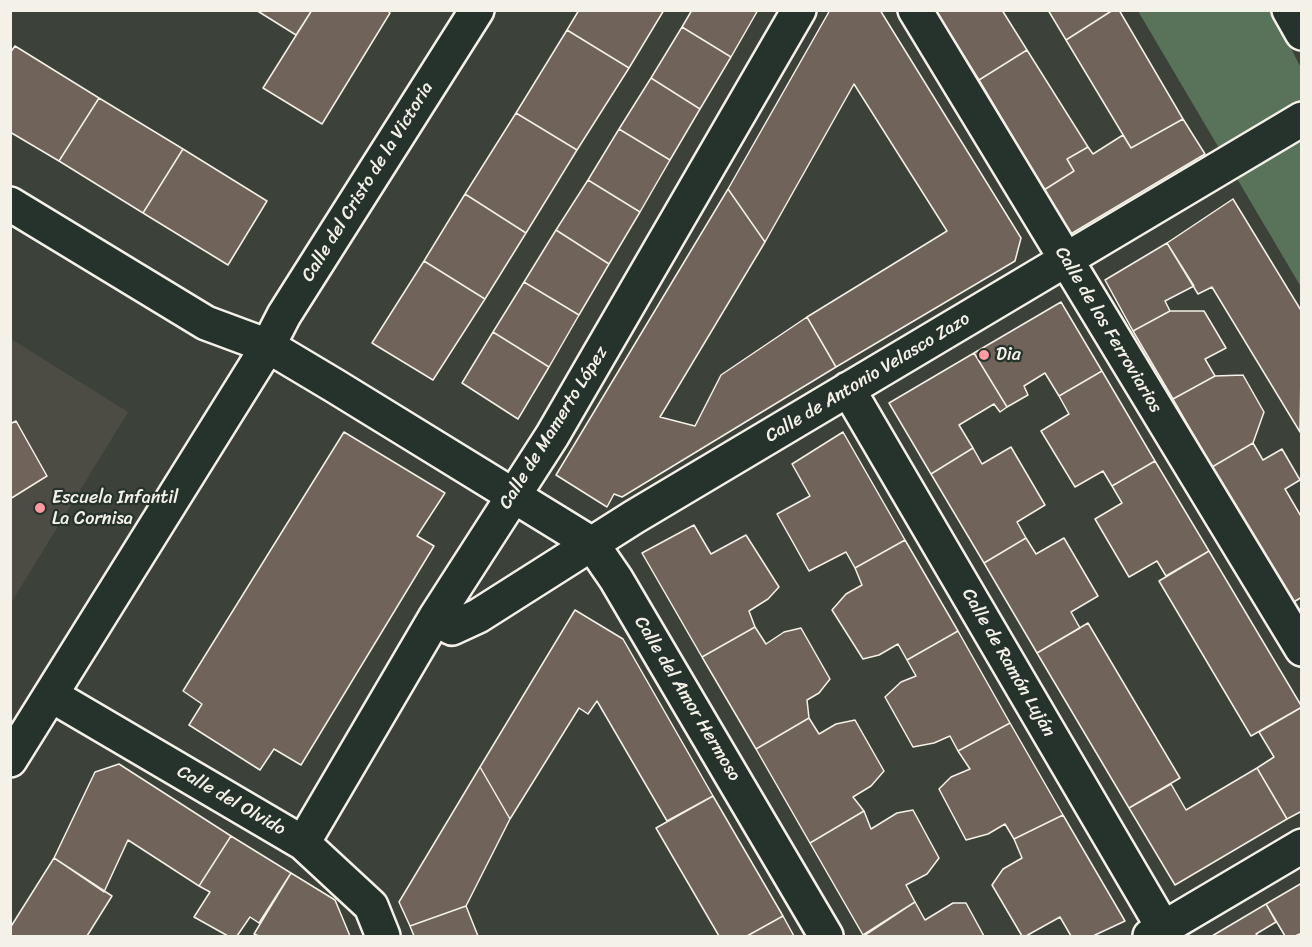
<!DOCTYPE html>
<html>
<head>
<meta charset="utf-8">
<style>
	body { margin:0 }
	#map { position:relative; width:1312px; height:947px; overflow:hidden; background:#3c423a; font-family:Sriracha,sans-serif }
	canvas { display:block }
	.frame { position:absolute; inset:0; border:12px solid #f4f1e8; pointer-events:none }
</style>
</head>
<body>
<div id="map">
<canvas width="1312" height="947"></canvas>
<div class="frame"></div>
</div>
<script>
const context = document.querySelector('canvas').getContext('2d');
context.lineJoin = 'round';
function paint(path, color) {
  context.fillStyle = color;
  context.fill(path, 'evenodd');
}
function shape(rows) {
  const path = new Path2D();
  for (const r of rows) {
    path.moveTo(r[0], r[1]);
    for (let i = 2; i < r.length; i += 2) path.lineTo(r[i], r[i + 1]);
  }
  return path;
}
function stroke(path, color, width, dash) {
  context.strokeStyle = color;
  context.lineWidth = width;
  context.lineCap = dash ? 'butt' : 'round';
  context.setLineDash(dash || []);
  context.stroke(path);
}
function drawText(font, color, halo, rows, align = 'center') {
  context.font = font + ' Sriracha,sans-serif';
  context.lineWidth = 4.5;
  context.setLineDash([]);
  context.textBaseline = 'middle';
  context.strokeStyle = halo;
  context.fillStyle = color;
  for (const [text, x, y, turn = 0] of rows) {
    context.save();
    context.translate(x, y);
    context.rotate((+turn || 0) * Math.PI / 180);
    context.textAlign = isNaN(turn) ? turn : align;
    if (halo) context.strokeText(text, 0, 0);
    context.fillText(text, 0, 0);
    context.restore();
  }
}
paint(shape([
	[11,339,128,412,11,603]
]), '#4c4c44');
paint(shape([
	[1138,11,1272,11,1301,68,1301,287]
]), '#587359');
const building = shape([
	[256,10,312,10,296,35,256,10],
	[312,10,387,10,390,13,322,124,263,88,312,10],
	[579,10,664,10,629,68,567,30,579,10],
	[692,10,758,10,731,57,682,27,692,10],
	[830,10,880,10,1021,238,1015,261,836,367,807,317,947,231,854,84,765,242,728,189,830,10],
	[935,10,1002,10,1027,50,979,80,935,10],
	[1048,10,1113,10,1066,40,1048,10],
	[1113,10,1119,10,1183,119,1131,148,1066,40,1113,10],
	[682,27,731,57,700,109,651,78,682,27],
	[567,30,629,68,577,150,516,113,567,30],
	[15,46,99,98,59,161,10,132,10,53,15,46],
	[1027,50,1088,147,1067,159,1074,171,1044,190,979,80,1027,50],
	[651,78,700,109,670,160,619,129,651,78],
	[99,98,183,149,143,213,59,161,99,98],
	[516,113,577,150,526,233,465,194,516,113],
	[1183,119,1205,154,1069,235,1044,190,1074,171,1067,159,1088,147,1093,154,1123,135,1131,148,1183,119],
	[619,129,670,160,640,212,588,180,619,129],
	[183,149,267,201,228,265,143,213,183,149],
	[588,180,640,212,609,264,556,230,588,180],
	[728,189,765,242,660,417,695,426,721,375,807,317,836,367,622,497,614,494,607,507,556,475,728,189],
	[465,194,526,233,485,299,424,261,465,194],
	[1233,199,1302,312,1300,432,1212,287,1198,294,1167,243,1233,199],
	[556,230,609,264,579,315,524,282,556,230],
	[1167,243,1194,286,1165,301,1170,311,1133,331,1105,280,1167,243],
	[424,261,485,299,433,380,372,343,424,261],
	[524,282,579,315,549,367,493,332,524,282],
	[1061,302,1102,371,1059,396,1045,373,1024,386,1028,395,1007,407,974,353,1061,302],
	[1170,311,1204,311,1226,348,1205,359,1215,376,1173,399,1133,331,1170,311],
	[493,332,549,367,518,419,462,383,493,332],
	[974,353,1007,407,1000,412,994,404,959,425,973,448,931,474,889,403,974,353],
	[1102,371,1155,461,1112,486,1103,471,1075,487,1041,431,1069,414,1059,396,1102,371],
	[1243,375,1264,412,1253,443,1212,467,1173,399,1215,376,1243,375],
	[16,421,47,476,10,499,10,424,16,421],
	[344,432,445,493,417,536,434,546,301,765,274,749,260,770,189,725,202,704,183,691,344,432],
	[843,432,905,540,855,568,846,552,809,571,777,514,810,496,792,464,843,432],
	[1253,443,1263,460,1282,449,1300,480,1285,489,1302,518,1302,597,1292,603,1212,467,1253,443],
	[1011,447,1045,505,1017,522,1026,538,984,563,931,474,973,448,982,464,1011,447],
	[1155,461,1209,551,1166,576,1157,561,1129,577,1095,519,1122,503,1112,486,1155,461],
	[694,525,711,554,746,535,779,587,768,599,749,611,755,627,702,657,642,553,694,525],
	[1026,538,1036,554,1064,538,1098,596,1071,612,1080,628,1037,653,984,563,1026,538],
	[905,540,958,631,907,660,898,644,879,655,863,659,832,610,846,594,862,585,855,568,905,540],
	[1209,551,1302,707,1251,736,1159,581,1209,551],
	[575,610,623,639,713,796,667,821,597,701,588,714,579,708,510,819,480,767,575,610],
	[1088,623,1180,778,1129,808,1037,653,1088,623],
	[755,627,766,644,784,632,801,628,830,679,819,693,807,700,809,718,756,749,702,657,755,627],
	[958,631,1010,723,958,751,950,736,934,743,913,747,885,697,901,682,916,676,907,660,958,631],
	[1302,707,1302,811,1287,819,1257,768,1274,757,1259,732,1302,707],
	[809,718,819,734,836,724,855,720,884,771,871,786,853,797,864,811,810,843,756,749,809,718],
	[1010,723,1063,815,1014,839,1005,824,988,834,966,840,939,789,951,777,970,769,958,751,1010,723],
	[119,764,231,836,199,886,128,840,104,892,54,858,95,772,119,764],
	[480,767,510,819,466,906,410,926,399,902,480,767],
	[1257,768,1287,819,1175,885,1129,808,1171,784,1186,810,1257,768],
	[713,796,783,916,747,936,719,936,656,828,713,796],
	[913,810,939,858,927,874,906,885,915,902,863,935,810,843,864,811,871,829,897,813,913,810],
	[1063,815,1125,921,1093,936,1071,936,1060,917,1026,936,1022,936,992,885,1003,869,1022,858,1014,839,1063,815],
	[231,836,291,873,259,923,250,917,237,936,228,936,194,917,210,892,199,886,231,836],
	[54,858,112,896,87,936,10,936,10,928,54,858],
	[291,873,335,900,350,936,259,936,254,934,291,873],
	[1302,883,1302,933,1295,936,1285,936,1266,904,1302,883],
	[915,902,925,920,953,903,966,903,984,936,864,936,915,902],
	[1266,904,1276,922,1256,934,1258,936,1212,936,1266,904],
	[466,906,478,936,414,936,410,926,466,906],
	[783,916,794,936,747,936,783,916]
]);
paint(building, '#70645a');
stroke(building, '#f4f1e8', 1.5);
const minor = shape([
	[915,10,1302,649],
	[1289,10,1302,33],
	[10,204,206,323,268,346,335,386,592,544,616,579,826,936],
	[848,389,1168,936],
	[435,618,452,628,478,616,634,517,1302,119],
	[51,695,303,843,371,906,383,936],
	[10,760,268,346,284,315,477,10],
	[303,843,435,618,552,436,799,10],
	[1150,936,1302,846]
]);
stroke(minor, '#f4f1e8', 38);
stroke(minor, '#26332d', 33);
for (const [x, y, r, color] of [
	[984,355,6,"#ff9aa2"],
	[40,508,6,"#ff9aa2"]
]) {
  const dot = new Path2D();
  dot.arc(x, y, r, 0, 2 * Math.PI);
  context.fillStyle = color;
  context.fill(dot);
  stroke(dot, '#26332d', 2);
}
drawText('18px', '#f4f1e8', '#26332d', [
	["Calle del Cristo de la Victoria",368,182,-58],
	["Calle de los Ferroviarios",1108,330,59],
	["Calle de Antonio Velasco Zazo",868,378,-31],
	["Calle de Mamerto López",554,428,-58],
	["Calle de Ramón Luján",1008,663,60],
	["Calle del Amor Hermoso",687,699,59],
	["Calle del Olvido",231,801,30]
]);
drawText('18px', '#f4f1e8', '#26332d', [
	["Dia",996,355],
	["Escuela Infantil",52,498],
	["La Cornisa",52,519]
], 'left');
</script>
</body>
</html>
